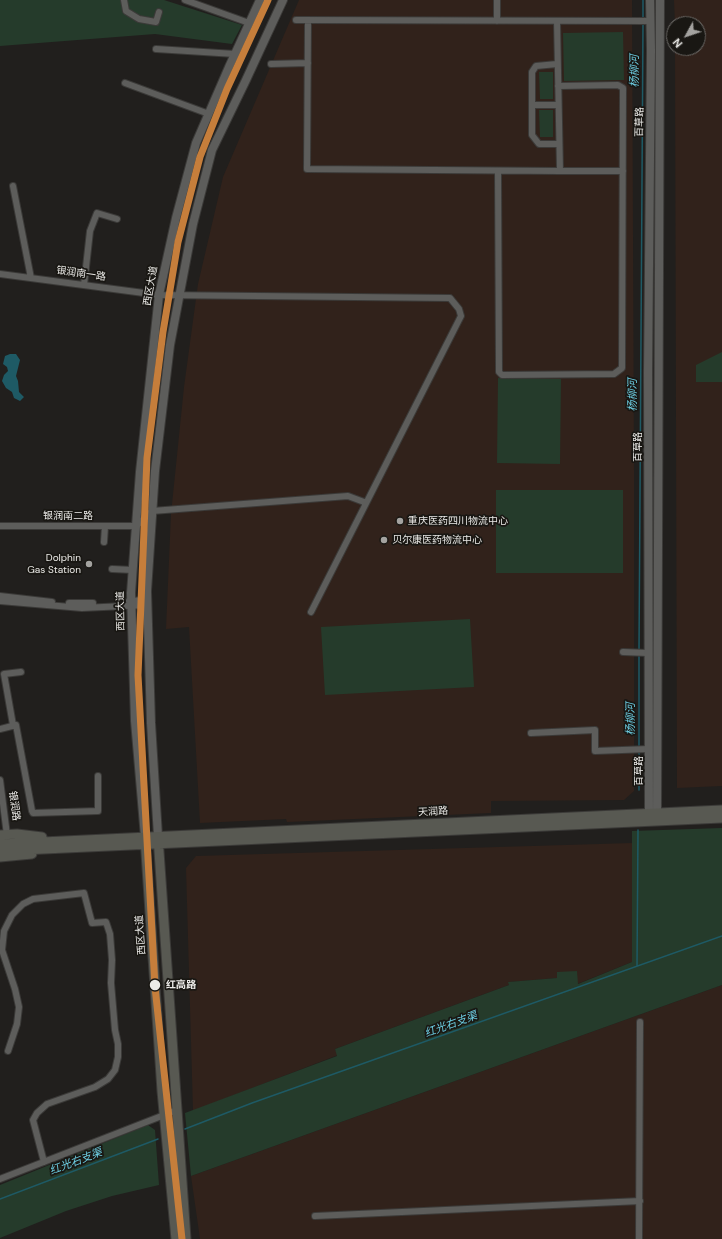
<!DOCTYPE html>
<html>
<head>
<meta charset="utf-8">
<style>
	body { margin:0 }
	#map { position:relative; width:722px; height:1239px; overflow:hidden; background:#211f1d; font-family:"DM Sans",sans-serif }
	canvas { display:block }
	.north { position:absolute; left:666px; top:16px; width:40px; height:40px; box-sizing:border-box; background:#191713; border:1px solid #6d6b68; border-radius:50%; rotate:230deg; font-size:11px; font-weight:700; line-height:16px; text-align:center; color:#ebeae7 }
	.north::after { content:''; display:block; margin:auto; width:14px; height:18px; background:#a4a3a0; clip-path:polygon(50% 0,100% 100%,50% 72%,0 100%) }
</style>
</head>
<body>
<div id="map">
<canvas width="722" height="1239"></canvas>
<div class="north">N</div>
</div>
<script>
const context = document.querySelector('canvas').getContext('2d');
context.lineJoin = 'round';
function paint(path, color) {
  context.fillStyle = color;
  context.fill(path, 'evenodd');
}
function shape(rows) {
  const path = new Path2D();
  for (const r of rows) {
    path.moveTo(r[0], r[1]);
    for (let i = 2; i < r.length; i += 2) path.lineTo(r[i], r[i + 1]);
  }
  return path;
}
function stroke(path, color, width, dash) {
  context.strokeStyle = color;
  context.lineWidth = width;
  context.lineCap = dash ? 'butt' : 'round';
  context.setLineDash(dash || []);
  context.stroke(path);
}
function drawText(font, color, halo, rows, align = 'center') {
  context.font = font + ' "DM Sans","Noto Sans SC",sans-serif';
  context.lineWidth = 3.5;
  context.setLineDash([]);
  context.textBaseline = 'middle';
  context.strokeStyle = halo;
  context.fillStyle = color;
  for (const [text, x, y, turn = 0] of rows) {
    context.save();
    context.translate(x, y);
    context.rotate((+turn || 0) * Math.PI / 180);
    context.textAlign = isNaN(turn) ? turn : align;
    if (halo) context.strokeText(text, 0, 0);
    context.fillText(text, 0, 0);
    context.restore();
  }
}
paint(shape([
	[299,0,632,0,634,470,634,791,624,800,491,801,491,813,287,822,286,819,200,823,189,627,166,629,171,514,184,387,198,284,223,177],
	[674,0,722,0,722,786,677,788,675,48,698,48,698,24,675,24],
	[633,843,632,962,577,984,577,971,557,978,509,982,509,985,335,1049,338,1055,193,1111,186,868,196,856],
	[722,985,722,1239,200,1239,191,1176]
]), '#31221b');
paint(shape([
	[0,0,164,0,242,25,232,44,155,34,0,46],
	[623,32,624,80,564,81,563,33],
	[539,72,553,72,553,99,540,99],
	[539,110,553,110,553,137,540,137],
	[722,352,722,382,696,382,696,365],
	[498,378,561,379,560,464,497,463],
	[496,490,623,490,623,573,496,573],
	[470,619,474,687,325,695,321,627],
	[722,828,722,985,191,1176,185,1113,337,1056,335,1049,509,985,508,982,557,978,557,972,577,971,578,984,632,962,632,831],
	[148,1125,155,1130,159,1185,112,1196,66,1211,0,1238,0,1185]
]), '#253b2b');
paint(shape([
	[10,354,16,354,20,360,16,376,18,381,19,392,24,397,20,401,14,398,12,392,6,388,2,381,4,375,8,371,7,367,3,364,5,356]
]), '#1e5a65');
stroke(shape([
	[643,20,643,0],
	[639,650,643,24],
	[639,748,639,654],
	[639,790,639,752],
	[637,966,638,830],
	[185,1129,252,1103,722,936],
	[0,1199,158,1139]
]), '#1e5a65', 1.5);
const street = shape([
	[124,0,126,11,139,19,156,22,159,12],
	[185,0,249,23],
	[296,20,650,21],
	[308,20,307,169,560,171,557,21],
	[497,21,497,0],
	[156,49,235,54],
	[271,64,308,63],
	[557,64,536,66,532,72,532,135,539,144,559,144],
	[125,83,209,114],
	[532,105,558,105],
	[498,171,499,372,502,375,614,374,622,368,623,88,618,85,558,86],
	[560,171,623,171],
	[13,186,31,278],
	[0,274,159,295,450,298,459,309,461,316,311,612],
	[84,285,90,231,97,213,117,219],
	[0,526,136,526,152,511,348,496,364,502,365,504],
	[104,542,105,526],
	[112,569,133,570],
	[0,596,52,602],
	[0,601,82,608,147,605],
	[129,601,147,600],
	[69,603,93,603],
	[623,652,648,653],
	[13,725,4,674,21,672],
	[0,729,16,725,32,811,33,813,98,811,98,776],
	[531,733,595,730,595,751,649,749],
	[0,780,7,835],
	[8,1051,17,1024,19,1007,15,989,2,950,4,931,12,915,23,904,33,899,84,893,92,923,106,922,110,934,112,960,111,983,115,1030,118,1044,118,1057,115,1070,108,1079,95,1087,47,1104,37,1113,33,1120,44,1162],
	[0,1179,177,1110],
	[315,1216,640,1201],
	[639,1239,640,1022]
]);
const secondary = shape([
	[657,818,660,0],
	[649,819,648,372,651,50,650,0],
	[158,836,151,723,147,591,155,471,170,345,193,224,212,150,246,80,283,0],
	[145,837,135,721,131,593,140,472,159,295,176,218,196,143,229,67,260,0]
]);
const primary = shape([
	[0,835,17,834,42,837],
	[158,837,186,1239],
	[145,838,162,1091,176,1239],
	[0,844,722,810],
	[0,851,722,818],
	[0,857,32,854]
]);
stroke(street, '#3b3a38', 8);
stroke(secondary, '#3b3a38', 10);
stroke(primary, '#3b3a38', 11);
stroke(street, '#5d5d5b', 6);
stroke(secondary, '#5d5d5b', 8);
stroke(primary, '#585952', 9);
stroke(shape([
	[182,1239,155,987,138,675,147,458,163,332,178,242,200,157,227,89,268,0]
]), '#c67e3b', 7);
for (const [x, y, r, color] of [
	[400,521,4,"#a4a3a0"],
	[384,540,4,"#a4a3a0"],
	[89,564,4,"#a4a3a0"],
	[155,985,6,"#ebeae7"]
]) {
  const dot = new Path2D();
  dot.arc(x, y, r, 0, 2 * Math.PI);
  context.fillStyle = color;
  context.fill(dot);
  stroke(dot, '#191713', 1.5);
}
drawText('10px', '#ebeae7', '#191713', [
	["百草路",640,122,-89],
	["银润南一路",81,274,8],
	["西区大道",151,286,-80],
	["百草路",638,447,-90],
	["银润南二路",68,516],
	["西区大道",121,611,-91],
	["百草路",639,771,-90],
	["银润路",14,806,82],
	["天润路",433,812,-3],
	["西区大道",141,935,-94]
]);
drawText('10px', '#ebeae7', '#191713', [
	["重庆医药四川物流中心",408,521],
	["贝尔康医药物流中心",392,540],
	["Dolphin",81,558,"right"],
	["Gas Station",81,570,"right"]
], 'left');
drawText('bold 10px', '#ebeae7', '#191713', [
	["红高路",166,985]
], 'left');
drawText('italic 11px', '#6dcfe4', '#191713', [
	["杨柳河",635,71,-90],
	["杨柳河",633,395,-90],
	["杨柳河",631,719,-90],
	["红光右支渠",451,1025,-20],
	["红光右支渠",76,1162,-21]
]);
</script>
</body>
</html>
